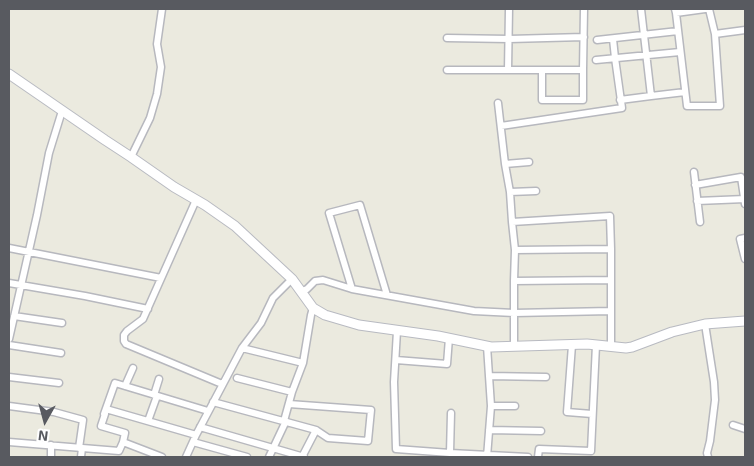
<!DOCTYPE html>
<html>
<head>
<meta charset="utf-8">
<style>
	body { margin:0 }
	#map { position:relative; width:754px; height:466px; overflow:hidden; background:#ebeadf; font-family:"Exo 2",sans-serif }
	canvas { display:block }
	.frame { position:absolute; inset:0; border:10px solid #585a60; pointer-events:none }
	.north { position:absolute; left:20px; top:396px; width:50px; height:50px; -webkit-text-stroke:4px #fff; paint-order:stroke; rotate:187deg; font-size:14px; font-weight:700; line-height:20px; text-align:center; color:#585a60 }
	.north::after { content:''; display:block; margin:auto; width:18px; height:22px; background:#585a60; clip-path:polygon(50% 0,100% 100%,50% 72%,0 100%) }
</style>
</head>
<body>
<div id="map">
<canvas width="754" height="466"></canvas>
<div class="frame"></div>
<div class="north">N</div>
</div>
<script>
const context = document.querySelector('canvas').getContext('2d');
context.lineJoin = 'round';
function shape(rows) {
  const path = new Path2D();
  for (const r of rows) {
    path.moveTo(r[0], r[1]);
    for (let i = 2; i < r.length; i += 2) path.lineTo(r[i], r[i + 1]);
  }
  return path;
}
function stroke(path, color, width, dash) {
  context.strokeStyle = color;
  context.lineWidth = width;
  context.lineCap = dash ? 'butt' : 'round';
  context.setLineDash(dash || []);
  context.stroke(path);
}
const street = shape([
	[641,9,651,96,685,92],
	[675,9,676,13,705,9],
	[676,13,687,106,720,106,715,34,709,9],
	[715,34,745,30],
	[447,38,509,39,584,37],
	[597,40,678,31],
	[596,60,680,52],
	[447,70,583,70,584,9],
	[508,70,509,9],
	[542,70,542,100,583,100,583,70],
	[620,100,651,96],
	[498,103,505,164],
	[501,126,622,108,615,58,613,39],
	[131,157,150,118,157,94,161,67,157,44,162,9],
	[694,172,700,222],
	[695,185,741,177,745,204],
	[510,192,536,191],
	[196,200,143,319,127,331,124,335,124,341,126,344,222,384],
	[697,201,745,199],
	[512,222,510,192,505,164,529,162],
	[745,238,740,239,745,259],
	[9,248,161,278],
	[515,250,611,249],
	[514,281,611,280],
	[9,283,85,296,148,309],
	[352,289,329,213,360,205,387,295],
	[301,292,307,289,315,281,323,280,352,289,474,311,514,313,611,311],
	[14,316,62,323],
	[705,324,714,382,715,400,710,441,707,453,708,457],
	[397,331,394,382,396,449,450,453,450,457],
	[9,339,37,215,49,153,62,111],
	[9,345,61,353],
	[572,345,567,412,592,414],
	[487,346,491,406,487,457],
	[514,346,514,281,515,250,512,222,610,216,611,249,611,346],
	[242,348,303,363],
	[396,360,447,364,449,338],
	[489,376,546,377],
	[9,377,59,383],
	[237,378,292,392],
	[125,386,133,368],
	[154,395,159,379],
	[213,402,316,430,302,457],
	[289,404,371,410,368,441,328,438,316,430],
	[9,406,54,412,83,420,79,448],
	[491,406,515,406],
	[106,409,196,435],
	[451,413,450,453,528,457],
	[148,421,157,396],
	[284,421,292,392,303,363,311,315,313,308],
	[733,425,745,429],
	[200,427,304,457],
	[489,430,541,431],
	[9,442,119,451,123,442,162,457],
	[123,442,125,433,101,426,105,414,104,414,115,383,208,411],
	[193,442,247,457],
	[51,457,51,445],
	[81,457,82,448],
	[186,457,196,435,242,348,261,323,273,298,292,279],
	[269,457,286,421],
	[538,457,539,449,591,451,596,345]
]);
const secondary = shape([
	[9,74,105,140,131,157,174,187,205,205,235,226,292,279,313,308,325,315,359,325,438,336,491,347,587,344,626,348,632,347,672,332,705,324,745,321]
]);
stroke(street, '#b7b8be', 9);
stroke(secondary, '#b8bac1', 11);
stroke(street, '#fff', 6);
stroke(secondary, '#fff', 9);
</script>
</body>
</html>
